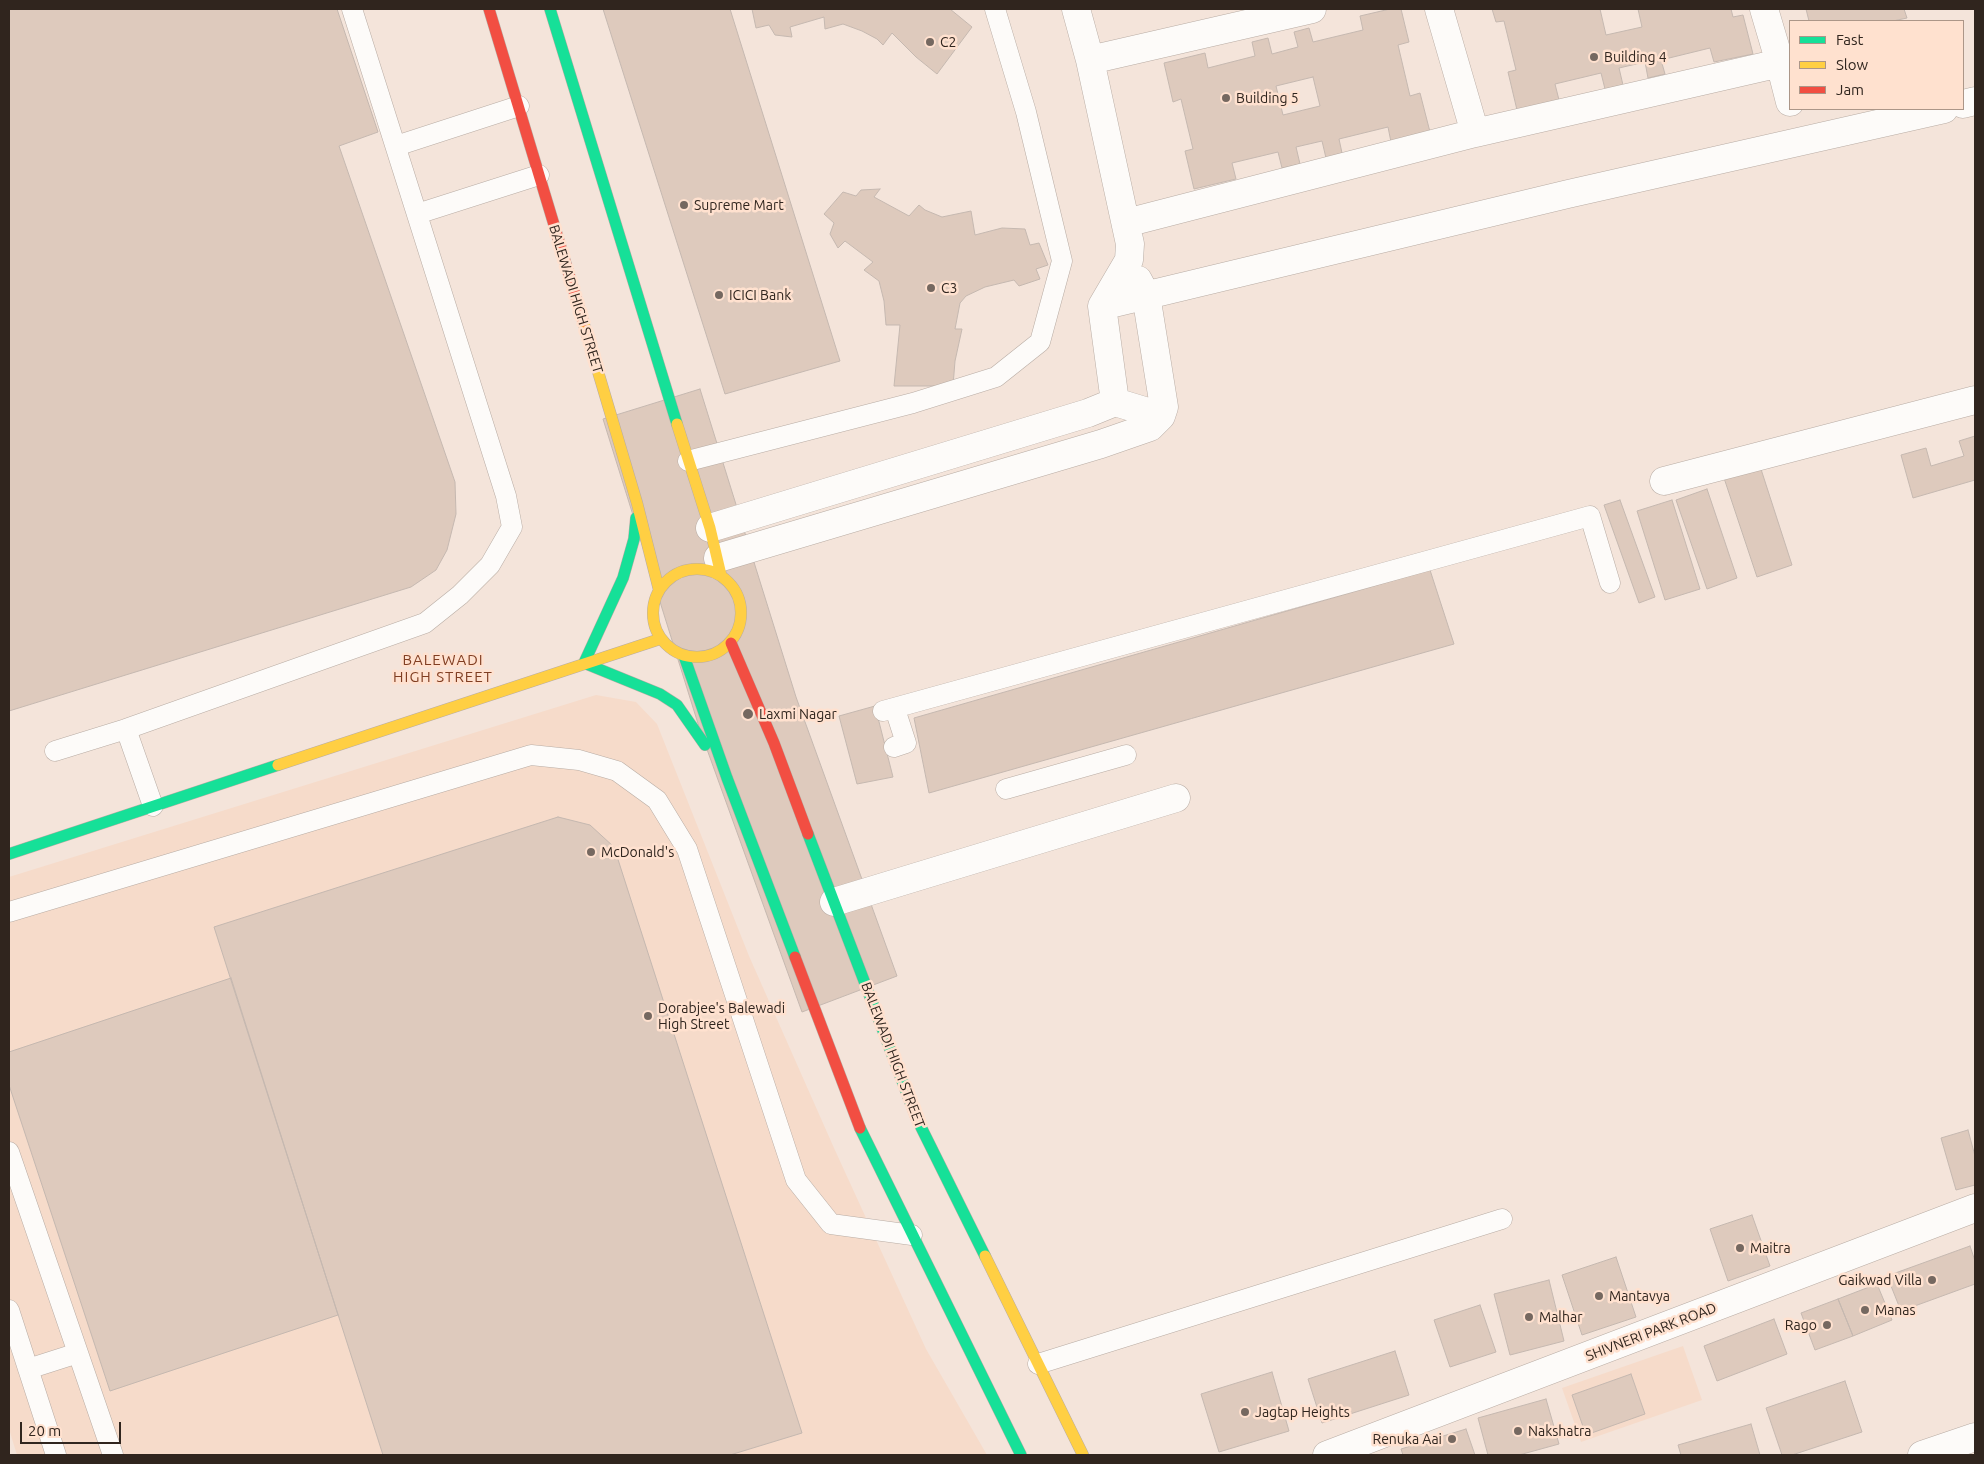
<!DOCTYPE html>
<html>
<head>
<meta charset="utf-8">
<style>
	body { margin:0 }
	#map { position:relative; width:1984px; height:1464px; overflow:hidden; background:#f4e4da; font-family:Ubuntu,sans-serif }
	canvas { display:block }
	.frame { position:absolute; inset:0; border:10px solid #30251e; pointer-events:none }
	.legend { position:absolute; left:1789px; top:20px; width:175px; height:90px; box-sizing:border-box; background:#ffe1cf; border:1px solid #ac9688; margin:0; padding:6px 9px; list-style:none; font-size:15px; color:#30251e }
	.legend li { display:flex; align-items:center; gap:10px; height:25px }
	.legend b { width:25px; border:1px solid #ac9688 }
	.scale { position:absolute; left:20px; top:1422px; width:101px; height:22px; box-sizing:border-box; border:2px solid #30251e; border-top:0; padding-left:6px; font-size:15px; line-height:18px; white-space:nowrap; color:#30251e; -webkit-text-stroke:4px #ffe1cf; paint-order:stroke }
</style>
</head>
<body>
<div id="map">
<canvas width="1984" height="1464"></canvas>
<div class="frame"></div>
<ul class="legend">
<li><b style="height:6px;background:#16e098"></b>Fast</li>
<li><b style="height:6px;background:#ffcf43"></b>Slow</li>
<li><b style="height:6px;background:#f24e42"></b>Jam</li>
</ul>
<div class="scale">20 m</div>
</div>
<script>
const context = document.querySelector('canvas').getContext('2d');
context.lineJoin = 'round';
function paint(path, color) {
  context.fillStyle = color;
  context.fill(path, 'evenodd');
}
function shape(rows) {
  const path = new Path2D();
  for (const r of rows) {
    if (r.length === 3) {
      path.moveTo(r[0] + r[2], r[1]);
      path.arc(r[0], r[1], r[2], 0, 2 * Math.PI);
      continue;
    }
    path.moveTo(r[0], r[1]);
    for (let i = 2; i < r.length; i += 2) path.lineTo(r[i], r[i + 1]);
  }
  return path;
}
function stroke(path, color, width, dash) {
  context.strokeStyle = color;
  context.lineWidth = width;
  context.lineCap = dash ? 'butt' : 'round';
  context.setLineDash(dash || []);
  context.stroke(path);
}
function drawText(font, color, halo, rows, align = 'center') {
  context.font = font + ' Ubuntu,sans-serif';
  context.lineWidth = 5;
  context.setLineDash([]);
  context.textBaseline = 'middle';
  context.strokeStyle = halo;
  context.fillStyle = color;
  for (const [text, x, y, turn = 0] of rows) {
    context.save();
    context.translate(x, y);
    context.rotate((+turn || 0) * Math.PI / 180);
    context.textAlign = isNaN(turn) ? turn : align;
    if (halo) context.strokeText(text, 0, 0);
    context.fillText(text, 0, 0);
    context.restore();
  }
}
paint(shape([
	[596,695,636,702,657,724,749,956,834,1148,926,1349,987,1455,17,1455,9,1429,9,877],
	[1683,1346,1702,1400,1581,1442,1562,1388]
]), '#f6dbca');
const building = shape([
	[9,9,337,9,378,132,339,146,455,482,456,514,447,550,436,570,411,587,9,711,9,9],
	[603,9,730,9,840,361,725,394,603,9],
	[752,9,950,9,972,27,937,74,916,57,892,33,883,45,877,39,862,31,843,24,825,29,824,17,790,27,792,37,775,35,769,25,756,28,752,9],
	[1390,9,1401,9,1409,42,1398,45,1410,96,1420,93,1430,132,1391,142,1388,127,1339,139,1342,153,1326,158,1322,141,1296,147,1300,164,1282,168,1278,152,1232,163,1236,179,1194,189,1185,151,1193,149,1181,99,1173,102,1164,63,1205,53,1208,68,1255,56,1252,42,1268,38,1272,54,1298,47,1294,32,1309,28,1313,42,1363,30,1360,16,1390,9],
	[1313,77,1320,106,1283,115,1276,86,1313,77],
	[1492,9,1600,9,1606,35,1642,27,1638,9,1731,9,1733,17,1743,15,1753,54,1714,62,1710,48,1661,60,1665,74,1648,78,1645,62,1619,68,1623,85,1605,89,1601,73,1555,84,1559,100,1517,110,1508,72,1516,70,1504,21,1496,22,1492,9],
	[1806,9,1904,9,1907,18,1893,21,1809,21,1806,9],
	[880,189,874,197,909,216,919,205,925,210,942,217,971,211,975,235,1002,228,1025,229,1030,245,1039,243,1048,265,1036,269,1040,279,1019,286,1014,280,985,287,966,296,960,303,955,329,962,329,955,361,953,386,894,386,900,325,886,325,884,301,879,281,864,270,873,262,845,241,838,248,830,234,834,223,824,214,843,192,856,196,861,190,880,189],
	[700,389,796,697,897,976,802,1012,700,730,603,419,700,389],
	[1975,436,1975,480,1913,498,1901,455,1926,448,1931,466,1964,456,1959,441,1975,436],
	[1759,463,1792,565,1757,577,1723,475,1759,463],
	[1707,489,1737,578,1707,589,1676,500,1707,489],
	[1620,500,1655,597,1639,603,1604,505,1620,500],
	[1672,500,1700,589,1665,600,1637,511,1672,500],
	[1430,570,1454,644,929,793,914,718,1430,570],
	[875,706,893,777,857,784,839,716,875,706],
	[558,817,590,825,614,847,802,1433,730,1455,383,1455,214,927,558,817],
	[231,978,338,1315,110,1391,9,1085,9,1052,231,978],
	[1968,1130,1975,1156,1975,1185,1956,1190,1941,1138,1968,1130],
	[1752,1215,1770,1266,1728,1281,1710,1229,1752,1215],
	[1970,1246,1975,1261,1975,1284,1901,1311,1887,1276,1970,1246],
	[1616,1257,1636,1317,1582,1335,1562,1275,1616,1257],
	[1549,1280,1564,1341,1510,1355,1494,1294,1549,1280],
	[1877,1284,1892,1320,1853,1336,1838,1299,1877,1284],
	[1838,1299,1853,1336,1815,1350,1801,1313,1838,1299],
	[1480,1305,1496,1352,1450,1367,1434,1320,1480,1305],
	[1774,1319,1787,1354,1717,1381,1704,1346,1774,1319],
	[1395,1351,1409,1395,1322,1423,1308,1379,1395,1351],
	[1272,1372,1289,1431,1219,1452,1201,1394,1272,1372],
	[1631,1374,1645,1414,1586,1435,1572,1395,1631,1374],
	[1845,1381,1862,1432,1792,1455,1782,1455,1766,1408,1845,1381],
	[1546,1399,1559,1444,1519,1455,1488,1455,1478,1418,1546,1399],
	[1751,1424,1760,1455,1681,1455,1678,1445,1751,1424],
	[1466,1429,1475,1455,1403,1455,1401,1449,1466,1429]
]);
paint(building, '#decabd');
stroke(building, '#c5b8b0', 1);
const lane = shape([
	[396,146,519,106],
	[417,214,539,175],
	[688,461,913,403,996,377,1040,342,1062,261,1026,112,995,9],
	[883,711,1590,516,1610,583],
	[894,747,906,743,895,709],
	[55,751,126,729],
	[1006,789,1126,755],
	[153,806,126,729,425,623,460,595,490,565,512,527,506,496,352,9],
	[9,912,531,755,579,760,617,771,657,800,687,849,796,1180,831,1224,912,1235],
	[9,1152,113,1455],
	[9,1310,56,1455],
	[1038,1364,1502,1219],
	[28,1369,78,1353]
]);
const street = shape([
	[1090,60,1312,9],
	[1790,60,1780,63,1790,102],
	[1963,104,1975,101],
	[1475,133,1780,63,1764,9],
	[1126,223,1475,133,1439,9],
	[1102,306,1568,194,1944,109],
	[1115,402,1161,416],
	[1664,481,1975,400],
	[710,528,1088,413,1115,402,1102,306,1129,260,1130,244,1090,60,1076,9],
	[718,558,1101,444,1150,427,1161,416,1164,407,1146,295,1138,280],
	[834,902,1176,798],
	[1327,1455,1975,1208],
	[1922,1455,1975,1437]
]);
const fast = shape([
	[550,9,677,424],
	[684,656,727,778,795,957],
	[584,663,660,694,677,705,705,745],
	[584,663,623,578,634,539,636,518],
	[808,834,916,1117,985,1256],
	[9,854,278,765],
	[860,1128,1021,1455]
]);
const slow = shape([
	[583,321,637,503,659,590],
	[677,424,710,528,721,575],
	[697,613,44],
	[278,765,660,639],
	[985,1256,1083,1455]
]);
const jam = shape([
	[489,9,583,321],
	[731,643,774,743,808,834],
	[795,957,860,1128]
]);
stroke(lane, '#b8aca4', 21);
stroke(street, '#b8aca4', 29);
stroke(fast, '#b8aca4', 12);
stroke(slow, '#b8aca4', 12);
stroke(jam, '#b8aca4', 12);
stroke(lane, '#fdfbf9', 20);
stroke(street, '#fdfbf9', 28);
stroke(fast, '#16e098', 11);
stroke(slow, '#ffcf43', 11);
stroke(jam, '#f24e42', 11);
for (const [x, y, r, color] of [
	[930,42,5,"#756860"],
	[1594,57,5,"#756860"],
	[1226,98,5,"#756860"],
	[684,205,5,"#756860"],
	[931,288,5,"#756860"],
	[719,295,5,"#756860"],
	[748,714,6,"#756860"],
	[591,852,5,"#756860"],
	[648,1016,5,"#756860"],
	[1740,1248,5,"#756860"],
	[1932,1280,5,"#756860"],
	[1599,1296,5,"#756860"],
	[1865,1310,5,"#756860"],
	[1529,1317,5,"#756860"],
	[1827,1325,5,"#756860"],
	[1245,1412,5,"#756860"],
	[1518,1431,5,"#756860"],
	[1452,1439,5,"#756860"]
]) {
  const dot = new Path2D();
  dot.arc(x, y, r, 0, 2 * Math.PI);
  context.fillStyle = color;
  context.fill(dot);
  stroke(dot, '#ffe1cf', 2);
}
drawText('14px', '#30251e', '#ffe1cf', [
	["C2",940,42],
	["Building 4",1604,57],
	["Building 5",1236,98],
	["Supreme Mart",694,205],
	["C3",941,288],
	["ICICI Bank",729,295],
	["Laxmi Nagar",759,714],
	["McDonald's",601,852],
	["Dorabjee's Balewadi",658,1008],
	["High Street",658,1024],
	["Maitra",1750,1248],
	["Gaikwad Villa",1922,1280,"right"],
	["Mantavya",1609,1296],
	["Manas",1875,1310],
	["Malhar",1539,1317],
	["Rago",1817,1325,"right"],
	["Jagtap Heights",1255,1412],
	["Nakshatra",1528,1431],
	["Renuka Aai",1442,1439,"right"]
], 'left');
drawText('14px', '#30251e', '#ffe1cf', [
	["BALEWADI HIGH STREET",576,299,73],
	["BALEWADI HIGH STREET",893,1055,69],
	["SHIVNERI PARK ROAD",1651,1332,-21]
]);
context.letterSpacing = '1px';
drawText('15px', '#803e22', '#ffe1cf', [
	["BALEWADI",443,660],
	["HIGH STREET",443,677]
]);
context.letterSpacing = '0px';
</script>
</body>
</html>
